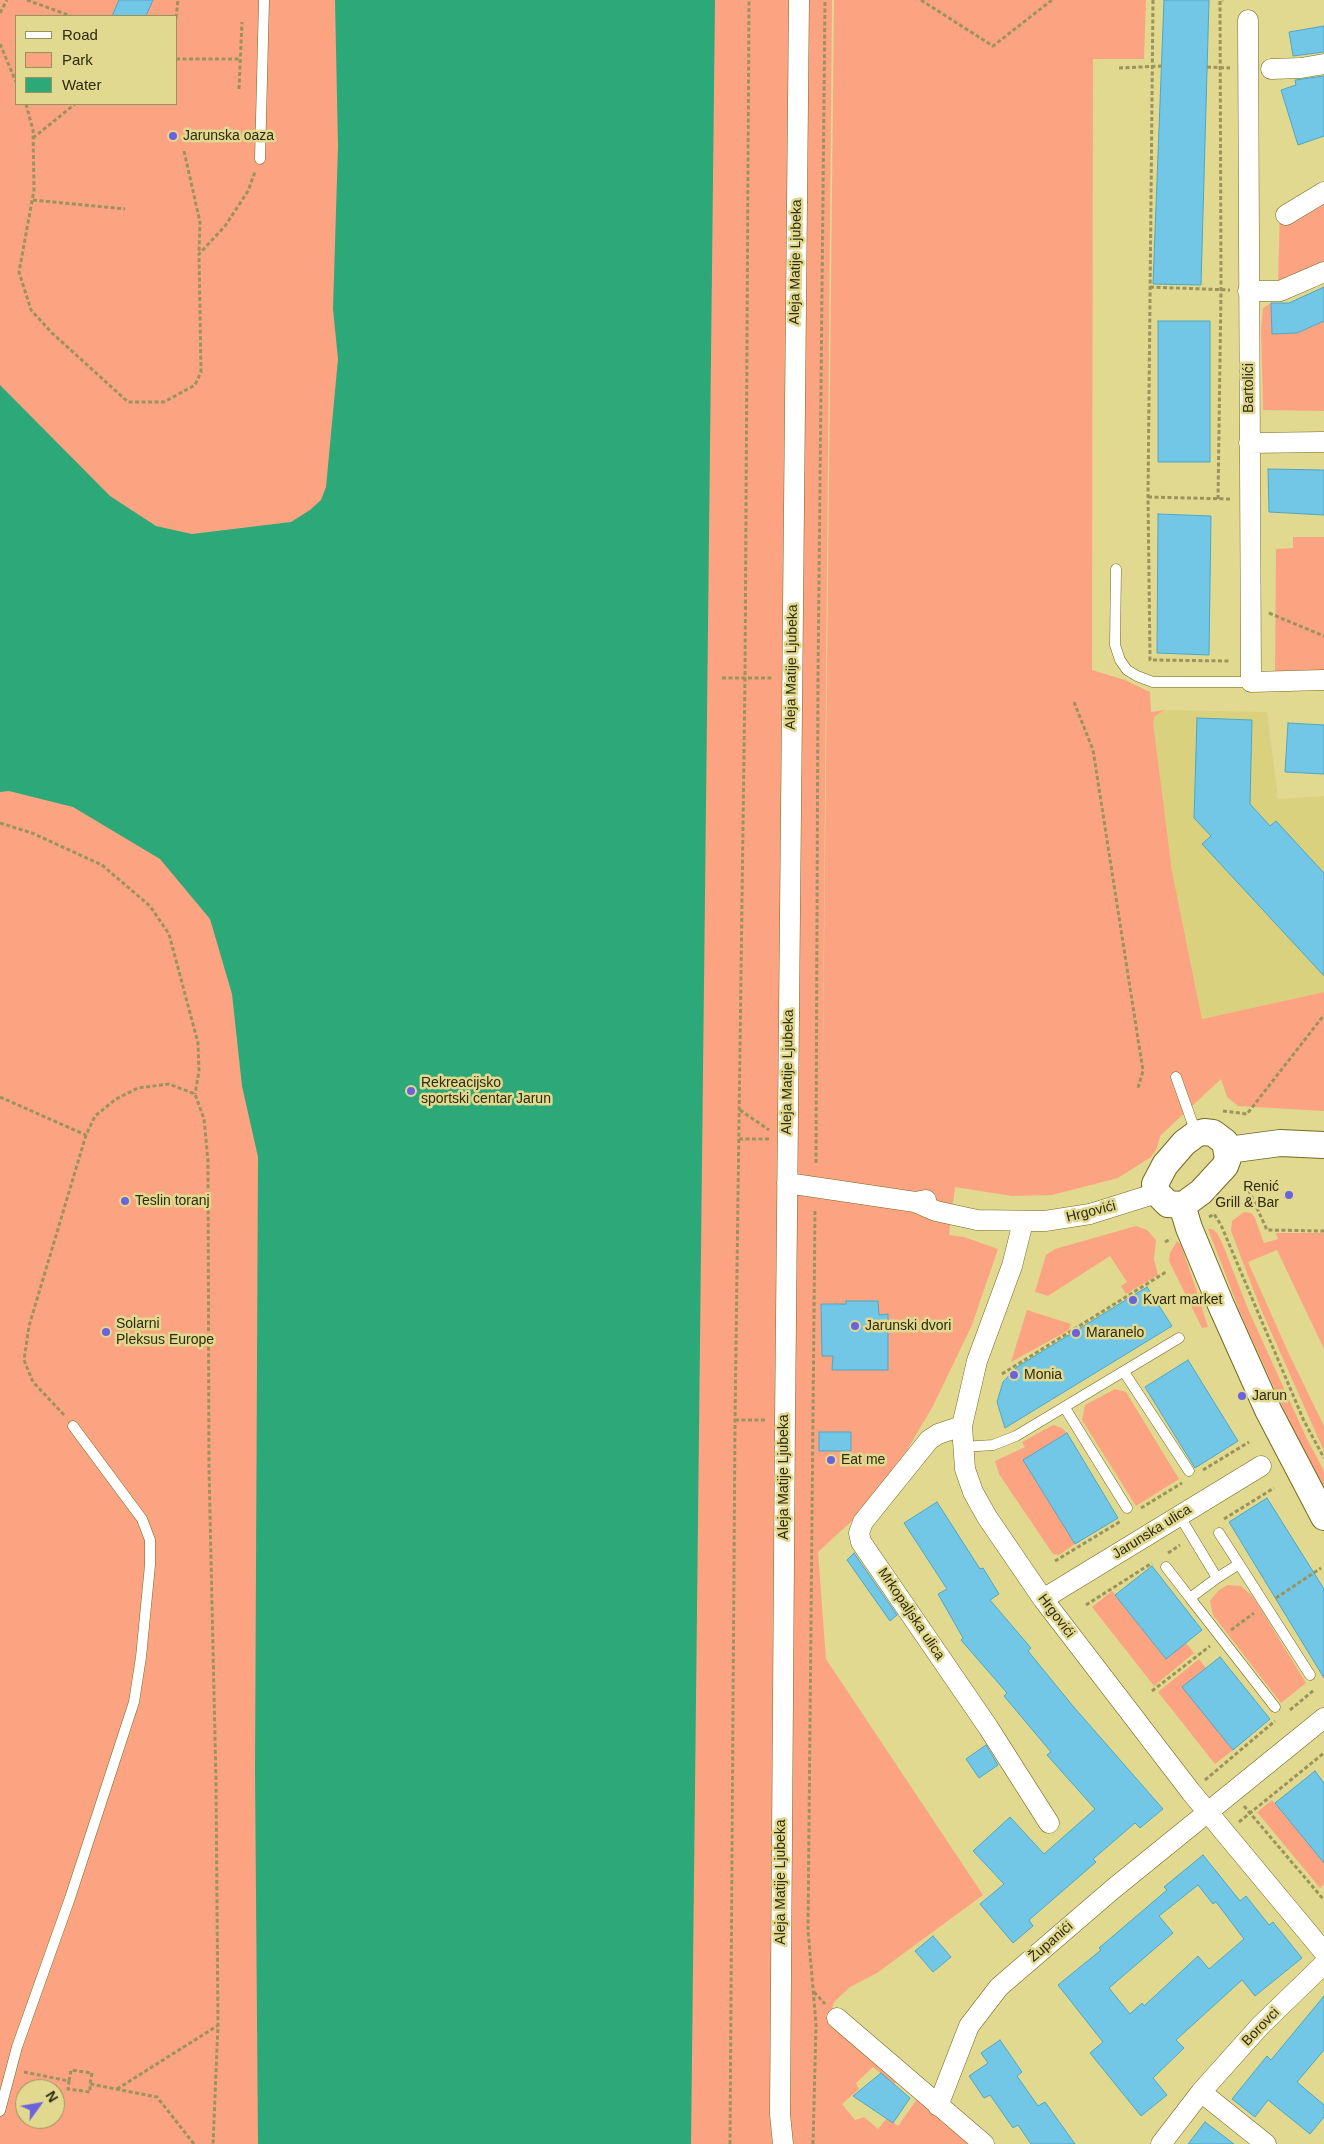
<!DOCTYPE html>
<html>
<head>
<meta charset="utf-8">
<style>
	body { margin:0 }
	#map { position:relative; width:1324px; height:2144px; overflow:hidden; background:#e1d990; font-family:Arial,sans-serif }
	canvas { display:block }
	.legend { position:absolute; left:15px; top:15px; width:162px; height:90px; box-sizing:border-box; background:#e1d990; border:1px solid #99935b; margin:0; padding:6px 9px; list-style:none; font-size:15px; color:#2e2a0c }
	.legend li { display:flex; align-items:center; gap:10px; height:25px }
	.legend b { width:25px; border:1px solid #99935b }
	.north { position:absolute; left:15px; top:2079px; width:50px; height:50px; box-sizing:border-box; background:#e1d990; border:1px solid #99935b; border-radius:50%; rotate:58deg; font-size:14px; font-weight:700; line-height:20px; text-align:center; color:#2e2a0c }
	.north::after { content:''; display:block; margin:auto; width:18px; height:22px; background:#6c62dc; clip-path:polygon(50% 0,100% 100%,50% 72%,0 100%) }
</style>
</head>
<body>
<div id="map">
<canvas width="1324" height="2144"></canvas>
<ul class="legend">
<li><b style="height:6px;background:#fff"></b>Road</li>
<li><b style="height:14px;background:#fca481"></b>Park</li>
<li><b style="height:14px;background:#2ca879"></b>Water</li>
</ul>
<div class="north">N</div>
</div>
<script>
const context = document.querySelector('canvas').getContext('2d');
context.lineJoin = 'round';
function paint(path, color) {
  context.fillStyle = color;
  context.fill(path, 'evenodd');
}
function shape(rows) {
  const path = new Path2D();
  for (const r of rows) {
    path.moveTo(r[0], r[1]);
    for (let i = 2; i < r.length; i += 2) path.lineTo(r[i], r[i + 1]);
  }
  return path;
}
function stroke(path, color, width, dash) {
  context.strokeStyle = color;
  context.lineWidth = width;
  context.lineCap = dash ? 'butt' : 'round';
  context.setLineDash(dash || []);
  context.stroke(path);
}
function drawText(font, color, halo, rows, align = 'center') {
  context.font = font + ' Arial,sans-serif';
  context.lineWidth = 5;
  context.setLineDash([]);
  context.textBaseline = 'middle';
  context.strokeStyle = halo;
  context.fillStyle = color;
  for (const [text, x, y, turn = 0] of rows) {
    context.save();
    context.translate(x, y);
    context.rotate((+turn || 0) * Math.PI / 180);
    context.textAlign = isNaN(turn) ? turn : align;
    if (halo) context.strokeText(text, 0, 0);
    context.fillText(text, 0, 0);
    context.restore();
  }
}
paint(shape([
	[1165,710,1267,712,1278,799,1324,796,1324,992,1202,1019,1172,871,1153,722,1155,716]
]), '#dad17f');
paint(shape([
	[0,0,832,0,822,1142,834,0,1146,0,1144,59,1093,59,1092,670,1125,680,1150,692,1151,712,1165,710,1155,716,1153,722,1172,871,1202,1019,1324,992,1324,1111,1238,1106,1227,1097,1221,1079,1160,1136,1157,1148,1151,1157,1118,1178,1052,1195,1012,1196,955,1187,949,1235,964,1237,998,1249,972,1325,933,1406,907,1450,854,1519,818,1552,826,1659,983,1895,877,1973,850,1987,834,2002,829,2019,898,2080,894,2084,873,2067,856,2083,859,2089,842,2104,855,2120,864,2117,878,2129,887,2118,898,2126,918,2098,972,2144,0,2144],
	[16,16,176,16,176,104,16,104],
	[25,2089,55,2089,55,2119,25,2119],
	[1324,200,1324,262,1278,282,1280,209],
	[1271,303,1272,334,1297,333,1324,321,1324,411,1263,410,1261,331,1263,308],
	[1293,537,1324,537,1324,670,1275,671,1276,549,1293,548],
	[1244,1212,1251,1213,1255,1218,1264,1243,1278,1239,1276,1233,1324,1233,1324,1349,1277,1250,1248,1262,1289,1354,1324,1426,1324,1451,1260,1307,1231,1231,1232,1221],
	[1136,1226,1147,1230,1156,1240,1154,1259,1158,1275,1126,1294,1121,1286,1127,1282,1110,1256,1048,1296,1035,1292,1046,1255,1055,1249],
	[1208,1229,1212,1229,1217,1233,1223,1245,1248,1309,1306,1437,1324,1471,1324,1489,1298,1441,1240,1312],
	[1177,1241,1181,1245,1193,1280,1208,1327,1202,1328,1169,1261,1170,1253],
	[1027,1310,1071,1324,1069,1330,1011,1362],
	[1115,1389,1126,1392,1179,1479,1136,1506,1082,1420,1085,1405],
	[1053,1425,1062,1428,1067,1433,1024,1460,1075,1544,1059,1555,1053,1554,999,1474,995,1461,1025,1447,1022,1442],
	[1227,1585,1241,1586,1254,1598,1306,1683,1281,1703,1213,1615,1210,1601,1218,1591],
	[1112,1591,1165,1658,1186,1643,1194,1653,1154,1686,1092,1607],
	[1199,1659,1206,1668,1183,1687,1233,1750,1215,1764,1158,1692],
	[1272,1800,1324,1863,1324,1885,1320,1888,1257,1812]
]), '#fca481');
paint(shape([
	[335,0,715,0,691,2144,258,2144,255,1770,258,1157,242,1086,232,994,210,919,160,859,73,807,9,791,0,792,0,385,110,496,156,526,192,534,291,522,310,510,321,500,326,487,338,359,333,309,338,146]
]), '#2ca879');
const building = shape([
	[119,0,153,0,146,16,112,16,119,0],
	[1164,0,1209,0,1201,285,1153,284,1164,0],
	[1324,26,1324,52,1293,56,1289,32,1324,26],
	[1324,76,1324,136,1298,145,1281,90,1296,85,1295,80,1324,76],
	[1324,287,1324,321,1297,333,1272,334,1271,303,1289,303,1324,287],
	[1158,321,1210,321,1210,462,1158,462,1158,321],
	[1268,469,1324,470,1324,515,1269,512,1268,469],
	[1158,514,1211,516,1209,655,1157,653,1158,514],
	[1197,718,1252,720,1250,804,1270,826,1276,821,1324,873,1324,976,1202,844,1211,836,1194,818,1197,718],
	[1288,723,1324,725,1324,774,1285,772,1288,723],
	[1147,1287,1172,1326,1005,1428,997,1402,1003,1382,1017,1367,1147,1287],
	[846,1301,878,1301,879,1315,888,1314,888,1370,832,1370,833,1356,822,1356,821,1304,846,1304,846,1301],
	[1188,1360,1238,1441,1195,1468,1145,1387,1188,1360],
	[819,1432,851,1432,851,1451,819,1451,819,1432],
	[1067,1433,1118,1518,1075,1544,1023,1460,1067,1433],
	[1267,1498,1324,1589,1324,1678,1229,1522,1267,1498],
	[937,1502,980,1569,983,1568,999,1594,990,1600,1031,1648,1028,1651,1072,1705,1163,1809,1140,1828,1135,1823,1093,1859,1096,1862,1029,1920,1033,1926,1013,1943,980,1904,1004,1884,973,1851,1010,1817,1044,1854,1095,1809,1047,1755,1051,1752,1004,1696,1007,1693,961,1640,963,1638,938,1594,947,1589,904,1523,937,1502],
	[854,1553,897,1615,890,1621,847,1560,854,1553],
	[1152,1566,1202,1630,1166,1659,1115,1595,1152,1566],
	[1220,1657,1270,1719,1233,1750,1182,1687,1220,1657],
	[986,1745,998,1765,979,1778,966,1759,986,1745],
	[1315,1771,1324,1783,1324,1863,1275,1803,1315,1771],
	[1203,1855,1240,1901,1246,1896,1269,1925,1273,1922,1302,1958,1255,1996,1242,1980,1176,2040,1184,2048,1153,2078,1167,2095,1141,2116,1090,2053,1103,2042,1058,1985,1101,1950,1099,1948,1167,1890,1164,1887,1203,1855],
	[1198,1885,1213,1904,1216,1902,1244,1939,1209,1969,1198,1956,1144,2006,1142,2003,1130,2014,1109,1988,1173,1933,1159,1916,1198,1885],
	[933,1936,951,1957,933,1972,915,1951,933,1936],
	[1324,1996,1324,2050,1297,2082,1324,2105,1324,2117,1310,2134,1268,2100,1255,2117,1232,2099,1267,2056,1271,2060,1324,1996],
	[1000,2040,1022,2072,1017,2076,1038,2106,1045,2102,1075,2144,1031,2144,1018,2125,1013,2128,990,2095,984,2098,969,2076,988,2063,981,2053,1000,2040],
	[881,2073,910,2098,893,2123,853,2096,881,2073],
	[1205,2122,1234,2144,1188,2144,1205,2122]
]);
paint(building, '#71c7e5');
stroke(building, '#4fa7c4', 1);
const service = shape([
	[260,159,264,0],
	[1116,569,1115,645,1120,660,1127,670,1137,676,1153,682,1251,682],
	[1176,1077,1196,1133],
	[1124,1372,1189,1471],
	[1065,1408,1127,1508],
	[962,1447,993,1445,1016,1436,1179,1338],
	[1239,1564,1310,1675],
	[1166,1567,1190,1598,1217,1578,1179,1515],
	[1217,1578,1239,1564,1219,1533],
	[1190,1598,1275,1707],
	[0,2111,17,2047,70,1898,134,1702,141,1657,150,1565,150,1540,142,1519,73,1426]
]);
const minor = shape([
	[1248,20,1251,682,1324,680],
	[1271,69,1301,68,1324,64],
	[1286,215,1324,192],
	[1248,291,1280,291,1324,272],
	[1249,443,1324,442],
	[787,1183,915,1202,926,1200],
	[915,1202,936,1211,977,1220,1045,1221,1090,1214,1157,1193],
	[1023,1222,1012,1266,977,1361,962,1426,965,1469,973,1492,987,1517,1043,1599,1191,1792,1324,1952],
	[962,1426,938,1434,929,1440,863,1522,859,1533,861,1542,988,1727,1049,1823],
	[1043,1599,1261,1466],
	[837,2018,984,2144],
	[1201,2092,1266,2144],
	[938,2106,969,2026,999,1987,1113,1889,1324,1718],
	[783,2144,780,2114,785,1420,799,0],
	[1161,2144,1201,2092,1260,2026,1324,1964]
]);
const tertiary = shape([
	[1204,1132,1213,1133,1225,1142,1228,1158,1225,1166,1201,1192,1186,1203,1182,1205,1168,1204,1157,1193,1155,1184,1165,1165,1184,1143,1196,1134,1204,1132],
	[1228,1150,1280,1143,1324,1145],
	[1182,1205,1189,1228,1221,1305,1268,1410,1324,1517]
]);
stroke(service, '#736a20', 11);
stroke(minor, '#736a20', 21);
stroke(tertiary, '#736a20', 28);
stroke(shape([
	[27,0,71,16],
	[921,0,993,46,1052,0],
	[1153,0,1148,497,1150,660,1231,661],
	[0,13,7,0],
	[176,18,178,0],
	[0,44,16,82],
	[176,59,240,59],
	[1207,67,1230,68],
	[1119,68,1162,66],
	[239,89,242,22],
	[26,104,33,130,34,190,19,272,31,310,52,333,128,402,164,402,195,385,201,372,199,254,225,226,248,191,255,172],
	[33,138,75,104],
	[184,151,200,222,199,253],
	[33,200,125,209],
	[1150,287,1230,290],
	[1148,497,1230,499],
	[1218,499,1221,290,1220,1,1223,0],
	[1269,613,1324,636],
	[722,678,774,678],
	[1074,702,1093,750,1143,1071,1138,1088],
	[0,823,32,833,102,865,150,906,169,934,198,1043,199,1071,195,1094],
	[0,1097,86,1135],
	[740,1110,769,1130],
	[1223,1111,1247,1114,1324,1015],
	[739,1139,770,1139],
	[816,1163,818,678,825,0],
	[1246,1184,1267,1230,1324,1231],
	[1209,1217,1214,1214,1221,1225,1304,1421,1324,1458],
	[1165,1242,1171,1239],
	[1002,1374,1166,1272],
	[64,1415,33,1382,24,1360,29,1326,86,1135,95,1116,116,1099,138,1088,169,1084,195,1094,204,1119,208,1161,209,1469,216,1782,218,2025,213,2144],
	[735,1420,767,1420],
	[1203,1470,1249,1442],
	[1141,1508,1182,1483],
	[1224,1519,1274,1488],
	[1168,1553,1180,1545],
	[1055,1561,1121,1521],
	[1276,1598,1321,1568],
	[1086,1605,1152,1563],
	[1231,1630,1254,1613],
	[1152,1691,1210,1646],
	[1290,1710,1314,1690],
	[1205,1780,1275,1721],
	[1244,1806,1324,1900],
	[1239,1822,1324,1753],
	[814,1992,825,2004],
	[24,2072,69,2081,68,2089,90,2092,90,2084,157,2097,194,2144],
	[69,2081,71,2070,92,2073,90,2084],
	[117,2089,217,2026],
	[730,2144,735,1420,745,678,749,0],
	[813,2144,816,2024,808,1930,815,1210]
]), '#9a945c', 3, [4, 2.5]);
stroke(service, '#fff', 10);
stroke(minor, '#fff', 20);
stroke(tertiary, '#fff', 26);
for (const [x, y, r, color] of [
	[173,136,5,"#6c62dc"],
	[411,1091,5,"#6c62dc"],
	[1289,1195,5,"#6c62dc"],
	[125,1201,5,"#6c62dc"],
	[1133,1300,5,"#6c62dc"],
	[855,1326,5,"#6c62dc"],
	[106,1332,5,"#6c62dc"],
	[1076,1333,5,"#6c62dc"],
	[1014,1375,5,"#6c62dc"],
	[1242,1396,5,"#6c62dc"],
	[831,1460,5,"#6c62dc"]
]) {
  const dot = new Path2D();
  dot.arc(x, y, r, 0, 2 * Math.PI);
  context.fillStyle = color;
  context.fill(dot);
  stroke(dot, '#e1d990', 2);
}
drawText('14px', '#2e2a0c', '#e1d990', [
	["Jarunska oaza",183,136],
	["Rekreacijsko",421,1083],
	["sportski centar Jarun",421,1099],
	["Renić",1279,1187,"right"],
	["Grill & Bar",1279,1203,"right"],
	["Teslin toranj",135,1201],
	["Kvart market",1143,1300],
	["Solarni",116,1324],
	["Pleksus Europe",116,1340],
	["Jarunski dvori",865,1326],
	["Maranelo",1086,1333],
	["Monia",1024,1375],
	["Jarun",1252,1396],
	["Eat me",841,1460]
], 'left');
drawText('14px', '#2e2a0c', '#e1d990', [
	["Aleja Matije Ljubeka",796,262,-89],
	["Bartolići",1249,388,-90],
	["Aleja Matije Ljubeka",792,667,-89],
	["Aleja Matije Ljubeka",788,1072,-89],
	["Hrgovići",1091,1212,-14],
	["Aleja Matije Ljubeka",784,1477,-90],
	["Jarunska ulica",1152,1532,-32],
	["Mrkopaljska ulica",911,1614,56],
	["Hrgovići",1056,1616,53],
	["Aleja Matije Ljubeka",781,1882,-90],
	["Županići",1051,1942,-41],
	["Borovci",1261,2027,-46]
]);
</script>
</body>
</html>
